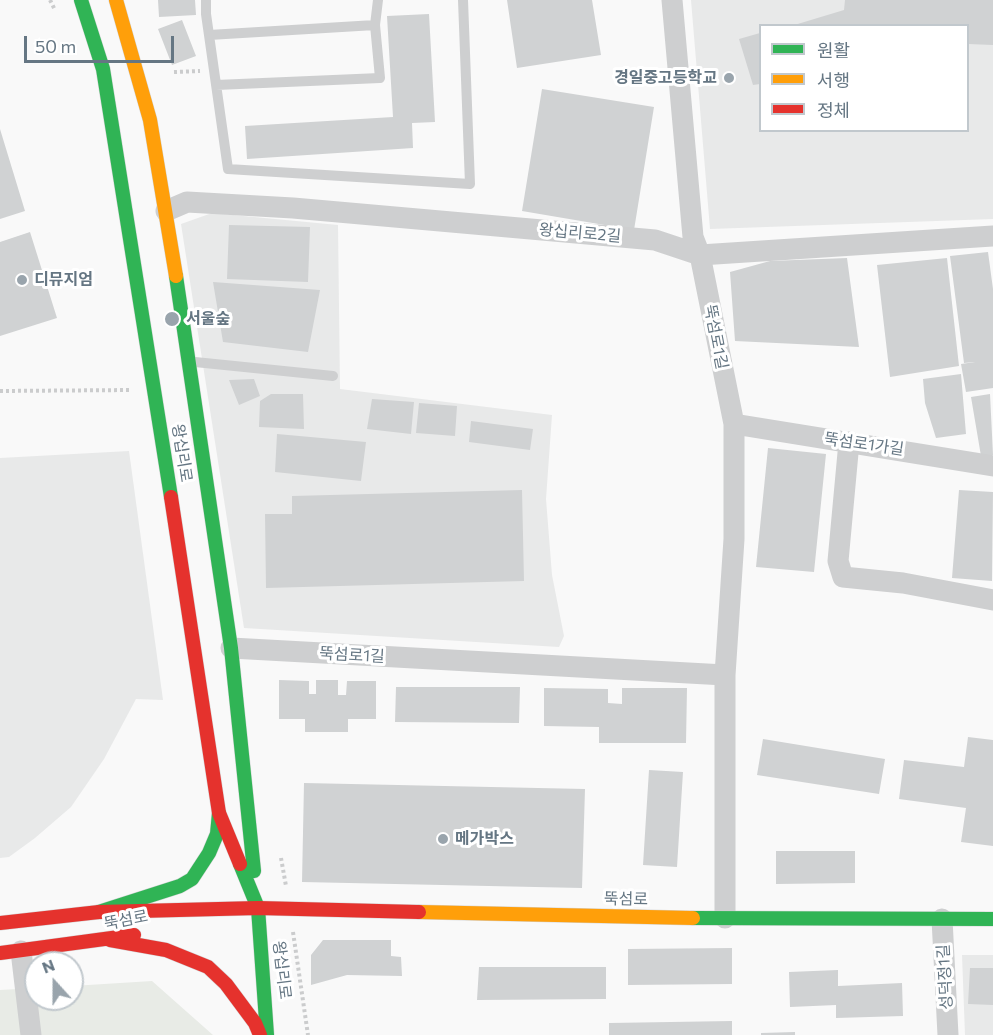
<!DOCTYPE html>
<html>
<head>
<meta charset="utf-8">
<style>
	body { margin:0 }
	#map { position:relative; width:993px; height:1035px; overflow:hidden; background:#f9f9f9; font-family:Commissioner,"Noto Sans KR",sans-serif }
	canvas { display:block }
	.legend { position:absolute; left:759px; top:24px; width:210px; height:108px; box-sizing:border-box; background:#fff; border:2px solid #c1c8cd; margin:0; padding:8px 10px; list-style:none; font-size:18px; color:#657683 }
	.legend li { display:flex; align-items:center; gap:12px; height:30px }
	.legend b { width:30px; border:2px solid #c1c8cd }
	.north { position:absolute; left:24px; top:951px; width:60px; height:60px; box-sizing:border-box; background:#fff; border:2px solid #c1c8cd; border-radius:50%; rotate:339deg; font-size:16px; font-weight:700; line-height:24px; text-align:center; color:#657683 }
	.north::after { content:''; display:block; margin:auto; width:21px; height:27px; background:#99a4ac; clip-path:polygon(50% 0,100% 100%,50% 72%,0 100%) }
	.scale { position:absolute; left:24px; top:36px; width:150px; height:27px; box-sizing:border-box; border:3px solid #657683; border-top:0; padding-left:8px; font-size:18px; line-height:21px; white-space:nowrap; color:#657683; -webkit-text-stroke:4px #fff; paint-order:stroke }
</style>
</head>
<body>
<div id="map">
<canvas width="993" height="1035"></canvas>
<ul class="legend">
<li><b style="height:8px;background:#30b455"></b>원활</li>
<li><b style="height:8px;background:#ff9f0a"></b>서행</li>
<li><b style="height:8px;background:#e5322d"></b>정체</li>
</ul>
<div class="north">N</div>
<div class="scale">50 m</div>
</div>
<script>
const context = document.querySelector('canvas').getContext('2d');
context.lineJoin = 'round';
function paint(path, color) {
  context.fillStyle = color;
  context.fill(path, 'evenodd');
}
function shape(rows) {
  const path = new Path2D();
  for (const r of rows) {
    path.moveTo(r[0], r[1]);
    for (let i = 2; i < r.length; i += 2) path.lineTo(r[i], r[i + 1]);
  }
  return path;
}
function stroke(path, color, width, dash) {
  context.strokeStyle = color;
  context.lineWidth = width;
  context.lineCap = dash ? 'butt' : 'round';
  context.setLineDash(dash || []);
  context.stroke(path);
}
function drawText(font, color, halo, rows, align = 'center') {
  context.font = font + ' Commissioner,"Noto Sans KR",sans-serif';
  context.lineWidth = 6;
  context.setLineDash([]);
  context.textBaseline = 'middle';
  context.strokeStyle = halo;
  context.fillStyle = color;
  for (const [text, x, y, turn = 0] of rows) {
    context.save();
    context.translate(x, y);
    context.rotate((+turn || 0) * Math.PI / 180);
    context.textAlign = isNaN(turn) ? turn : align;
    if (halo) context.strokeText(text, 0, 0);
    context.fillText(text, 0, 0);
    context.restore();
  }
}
paint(shape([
	[691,0,993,0,993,219,710,229],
	[760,26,968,26,968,130,760,130],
	[212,213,338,225,340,389,552,415,546,499,552,575,564,636,559,647,244,628,181,224],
	[129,451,163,700,136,699,104,759,71,807,35,838,9,857,0,858,0,458],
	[962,955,993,955,993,1035,965,1035]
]), '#e8e9e9');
paint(shape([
	[152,981,213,1035,0,1035,0,990,36,988,36,999,72,999,72,986]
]), '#e8ebe6');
paint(shape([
	[158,0,195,0,196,15,159,17],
	[507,0,592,0,601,55,517,68],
	[845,0,993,0,993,45,968,44,968,26,791,26,844,10],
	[429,14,435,122,412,123,413,148,247,159,245,126,393,117,387,16],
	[182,20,196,56,172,65,158,29],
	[760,33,760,84,753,85,739,39],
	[542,89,654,107,634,230,522,211],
	[0,129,25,211,0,219],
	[229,225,310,227,308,282,227,279],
	[30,232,57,318,0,336,0,242],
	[988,252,993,289,993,388,966,392,961,364,975,362,964,363,950,256],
	[847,258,859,347,735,341,730,272,770,261],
	[947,258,959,366,890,377,877,265],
	[213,282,320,290,308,352,223,342],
	[961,374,966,434,936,438,925,403,923,379],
	[254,379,260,396,239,405,229,380],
	[271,394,303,394,304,429,259,427,260,401],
	[990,394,993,455,981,456,971,397],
	[372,399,414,402,411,434,367,429],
	[419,403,457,406,455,436,416,433],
	[471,421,533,429,530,450,469,442],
	[277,434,366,442,361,481,275,472],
	[768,448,826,454,814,572,756,567],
	[522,490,524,581,266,588,265,514,292,514,292,496],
	[959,490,993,492,992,581,952,578],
	[279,680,309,681,309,694,316,694,316,680,338,680,338,695,346,695,347,681,376,681,376,719,348,719,348,732,305,732,305,719,279,719],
	[396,687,520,687,519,723,395,722],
	[544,688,608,689,608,703,622,704,622,688,687,688,686,743,599,743,599,727,544,726],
	[968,737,993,740,993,846,961,842,966,808,899,799,904,760,964,767],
	[763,739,885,759,879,794,757,775],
	[649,770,683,772,677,867,643,865],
	[304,783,585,789,582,888,302,882],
	[776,851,855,851,855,883,776,884],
	[323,940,391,940,391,956,401,957,402,976,347,975,311,985,311,955],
	[732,948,732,984,628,985,628,949],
	[479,967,606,967,606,999,477,1000],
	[970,968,993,968,993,1005,968,1004],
	[838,970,838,986,902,983,903,1016,836,1018,836,1005,790,1007,789,972],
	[732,1021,732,1035,609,1035,609,1023],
	[795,1032,795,1035,761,1035,761,1033]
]), '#d0d2d3');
const fast = shape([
	[81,0,103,69,171,497],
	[176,276,231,648,254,871],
	[240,864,258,908,267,1035],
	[99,912,180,886,192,879,209,853,217,834,219,813],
	[693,918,993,919]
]);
const slow = shape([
	[116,0,150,120,176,276],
	[419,912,693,918]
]);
const jam = shape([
	[171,497,219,813,240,864],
	[0,923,99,912,258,908,419,912],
	[110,940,166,950,208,967,226,984,255,1023,260,1035],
	[0,953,134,935]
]);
stroke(fast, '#d5d6d7', 15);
stroke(slow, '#d5d6d7', 15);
stroke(jam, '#d5d6d7', 15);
stroke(shape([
	[50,0,55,10],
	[174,72,200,71],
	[0,391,131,390],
	[281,858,286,886],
	[293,932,308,1035]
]), '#cbcccd', 4, [3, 3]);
stroke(shape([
	[206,0,206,14,228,169,470,184,463,0],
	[209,35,375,25,378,0],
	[216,85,380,78,375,25],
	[195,362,333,376]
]), '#cecfd0', 10);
stroke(shape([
	[672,0,693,237,700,255,734,424,734,539,725,675,725,918],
	[166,211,187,202,293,208,655,240,700,255,993,236],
	[734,424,993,466],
	[849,442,838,561,843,577,903,583,993,600],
	[231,648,725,675],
	[942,919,948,1035],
	[21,951,31,1035]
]), '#cecfd0', 21);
stroke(fast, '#30b455', 14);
stroke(slow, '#ff9f0a', 14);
stroke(jam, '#e5322d', 14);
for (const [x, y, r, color] of [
	[729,78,6,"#99a4ac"],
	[22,280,6,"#99a4ac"],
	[172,319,8,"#99a4ac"],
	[443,839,6,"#99a4ac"]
]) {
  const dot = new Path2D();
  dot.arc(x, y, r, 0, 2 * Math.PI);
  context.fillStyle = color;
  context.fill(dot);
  stroke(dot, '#fff', 2);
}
drawText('bold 16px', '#657683', '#fff', [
	["경일중고등학교",717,78,"right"],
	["디뮤지엄",34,280],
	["서울숲",186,319],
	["메가박스",455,839]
], 'left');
drawText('16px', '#657683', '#fff', [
	["왕십리로2길",580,233,5],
	["뚝섬로1길",716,337,79],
	["뚝섬로1가길",864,444,8],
	["왕십리로",182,453,81],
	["뚝섬로1길",352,655,3],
	["뚝섬로",626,899,1],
	["뚝섬로",126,920,-11],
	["왕십리로",282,970,83],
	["성덕정1길",945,977,-93]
]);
</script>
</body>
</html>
